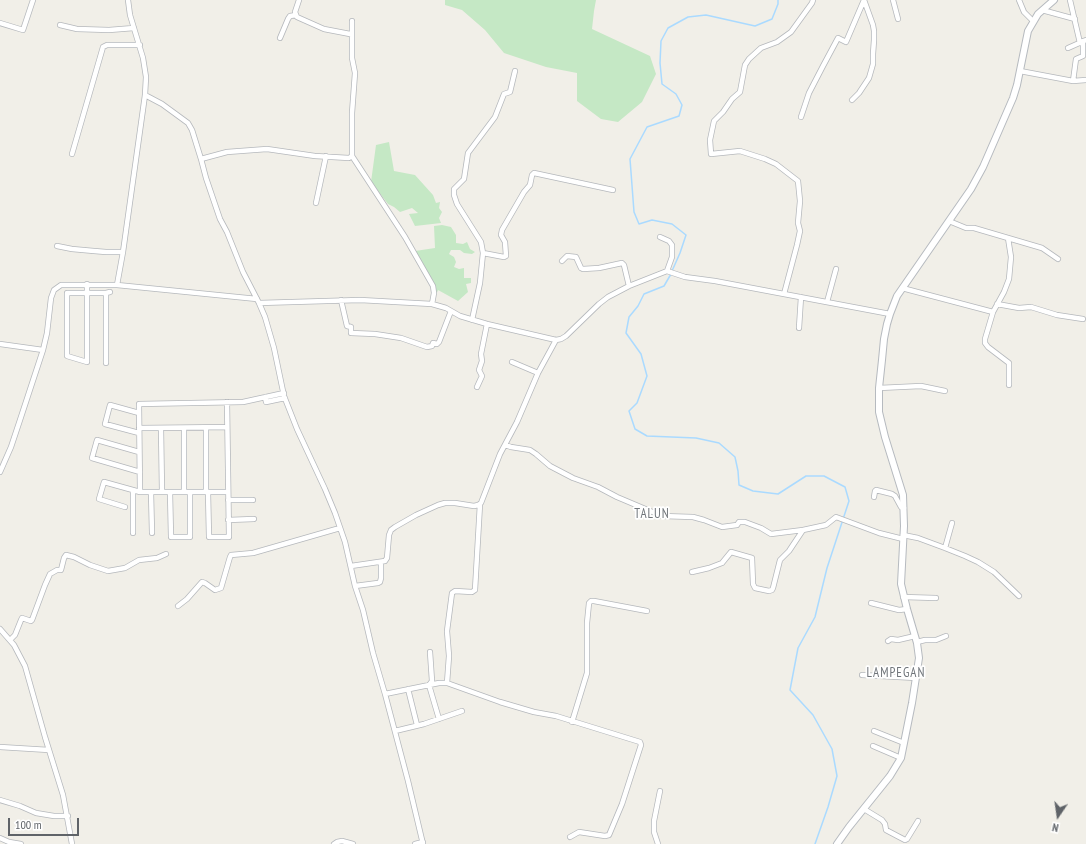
<!DOCTYPE html>
<html>
<head>
<meta charset="utf-8">
<style>
	body { margin:0 }
	#map { position:relative; width:1086px; height:844px; overflow:hidden; background:#f1efe8; font-family:"PT Sans Narrow",sans-serif }
	canvas { display:block }
	.north { position:absolute; left:1038px; top:796px; width:40px; height:40px; -webkit-text-stroke:3px #fff; paint-order:stroke; rotate:193deg; font-size:11px; font-weight:700; line-height:16px; text-align:center; color:#5f6368 }
	.north::after { content:''; display:block; margin:auto; width:14px; height:18px; background:#5f6368; clip-path:polygon(50% 0,100% 100%,50% 72%,0 100%) }
	.scale { position:absolute; left:8px; top:818px; width:71px; height:18px; box-sizing:border-box; border:2px solid #5f6368; border-top:0; padding-left:5px; font-size:12px; line-height:14px; white-space:nowrap; color:#5f6368; -webkit-text-stroke:3px #fff; paint-order:stroke }
</style>
</head>
<body>
<div id="map">
<canvas width="1086" height="844"></canvas>
<div class="north">N</div>
<div class="scale">100 m</div>
</div>
<script>
const context = document.querySelector('canvas').getContext('2d');
context.lineJoin = 'round';
function paint(path, color) {
  context.fillStyle = color;
  context.fill(path, 'evenodd');
}
function shape(rows) {
  const path = new Path2D();
  for (const r of rows) {
    path.moveTo(r[0], r[1]);
    for (let i = 2; i < r.length; i += 2) path.lineTo(r[i], r[i + 1]);
  }
  return path;
}
function stroke(path, color, width, dash) {
  context.strokeStyle = color;
  context.lineWidth = width;
  context.lineCap = dash ? 'butt' : 'round';
  context.setLineDash(dash || []);
  context.stroke(path);
}
function drawText(font, color, halo, rows, align = 'center') {
  context.font = font + ' "PT Sans Narrow",sans-serif';
  context.lineWidth = 3.5;
  context.setLineDash([]);
  context.textBaseline = 'middle';
  context.strokeStyle = halo;
  context.fillStyle = color;
  for (const [text, x, y, turn = 0] of rows) {
    context.save();
    context.translate(x, y);
    context.rotate((+turn || 0) * Math.PI / 180);
    context.textAlign = isNaN(turn) ? turn : align;
    if (halo) context.strokeText(text, 0, 0);
    context.fillText(text, 0, 0);
    context.restore();
  }
}
paint(shape([
	[445,0,596,0,594,11,592,29,650,56,656,74,642,102,618,122,601,119,577,101,577,73,546,67,504,53,485,30,462,10,445,5],
	[389,142,394,171,415,175,433,195,436,203,440,202,439,208,442,212,439,218,441,223,415,226,409,214,418,213,412,208,400,212,394,207,388,204,371,182,376,145],
	[442,225,451,227,456,235,456,243,463,244,467,242,470,249,475,252,472,254,464,253,460,250,451,250,449,254,454,257,456,262,454,267,459,269,464,268,464,278,471,278,471,283,466,284,468,292,458,301,438,290,436,295,415,251,435,248,434,226]
]), '#c5e8c5');
stroke(shape([
	[672,271,680,253,686,235,672,224,652,220,639,224,634,212,630,159,647,127,679,116,682,105,676,94,662,84,660,63,661,41,668,28,688,17,706,15,755,26,772,19,778,4,778,0],
	[671,274,664,286,644,294,638,306,629,317,626,333,641,354,647,376,637,403,629,411,635,429,647,436,696,438,719,443,735,457,738,471,739,485,753,491,778,494,806,476,824,476,845,487,849,501,827,568,815,617,798,648,790,690,813,715,832,749,837,776,828,807,815,844]
]), '#aadaff', 1.5);
const minor = shape([
	[299,0,295,12,297,17,324,29,350,34,352,35,352,58,355,73,352,113,352,156,405,237,433,286,434,293,432,304],
	[893,0,898,19],
	[1019,0,1024,12,1033,21],
	[1070,0,1080,43],
	[1042,10,1075,19],
	[352,21,352,35],
	[0,23,23,30,33,0],
	[60,25,77,29,109,30,134,28],
	[280,38,288,19,290,16,296,15],
	[1068,48,1086,40],
	[1020,71,1073,81,1086,80],
	[1073,81,1076,59,1083,56,1083,41],
	[145,95,162,104,188,123,192,130,201,159,206,178,220,219,227,232,243,272,259,303,265,317,274,348,284,396,297,429,325,489,335,513,345,542,355,586,363,610,373,653,385,694,408,781,423,844],
	[852,100,859,93,869,78,873,64,873,54,874,40,874,31,873,25,864,0],
	[801,117,809,93,823,66,838,38,846,42,864,0],
	[72,154,103,47,107,45,140,45],
	[201,159,227,152,267,149,315,156,349,158,352,156],
	[316,203,326,156],
	[660,237,669,241,672,245,672,257,667,271],
	[1008,238,1042,248,1058,259],
	[57,246,72,249,94,251,106,252,123,252,145,95,146,77,143,58,130,15,128,0],
	[483,253,504,257,506,256,505,242,501,235,502,230,524,192,530,185,532,175,534,173,613,190],
	[562,261,567,256,576,257,581,268,583,269,599,268,622,263,624,265,629,286],
	[87,284,87,362,67,356,67,293,106,293,110,292],
	[117,285,123,252],
	[902,288,993,312,1004,292,1009,279,1011,257,1008,238,974,228,966,228,949,221],
	[784,294,797,245,800,231,798,223,800,201,798,181,776,164,765,159,740,151,711,154,710,140,714,121,723,112,732,99,740,92,745,65,749,59,761,48,777,42,791,32,812,3,813,0],
	[341,300,347,326,351,327,351,333,375,334,401,338,427,347,432,346,433,343,437,344,439,342,451,311],
	[827,302,836,269],
	[259,303,360,300,432,304,446,308,460,316,487,324,556,340,561,339,566,336,599,304,608,297,629,286,667,271,685,277,715,281,890,314],
	[997,304,1019,308,1031,307,1057,315,1083,319],
	[993,312,985,339,985,343,988,347,1009,363,1009,385],
	[472,320,480,283,483,253,481,242,457,204,454,195,454,189,464,179,468,153,495,117,504,94,510,92,515,71],
	[799,328,801,297],
	[0,344,43,350],
	[512,362,538,373],
	[106,363,106,293],
	[477,387,482,376,479,370,482,361,481,354,487,324],
	[879,388,921,386,945,391],
	[265,397,266,402,285,398],
	[139,413,110,405,105,424,139,433],
	[139,428,227,427],
	[161,428,162,492],
	[184,428,184,492],
	[206,428,206,492],
	[505,445,511,447,530,450,536,454,550,466,573,478,598,487,617,497,662,516,693,517,704,520,722,527,737,525,739,522,745,522,761,528,771,534,803,530],
	[139,452,97,440,92,458,140,472],
	[0,472,11,447,20,420,43,350,47,333,51,298,54,290,61,285,117,285,257,299],
	[133,491,133,533],
	[151,492,152,533],
	[170,492,171,537,190,537,190,492],
	[208,492,209,537,229,537,227,402],
	[228,492,140,492,139,404,243,402,284,393],
	[874,497,875,491,876,490,892,494,895,496,901,507,904,508],
	[228,500,253,500],
	[125,507,99,499,104,482,140,492],
	[228,520,254,519],
	[903,535,918,538,945,548,965,556,978,562,994,572,1019,596],
	[945,548,952,523],
	[351,566,385,561,387,558,389,535,391,530,395,527,416,515,438,505,445,503,455,503,474,506,478,505,481,503,500,454,517,422,538,373,556,340],
	[692,572,709,568,722,563,731,552,752,558,753,584,755,588,769,591,772,590,773,588,780,560,789,551,803,530,826,525,836,517,879,533,903,539],
	[355,586,378,583,380,582,381,578,381,562],
	[903,597,936,598],
	[871,603,899,610,907,609],
	[178,606,187,599,202,582,205,583,215,590,221,588,230,557,231,555,253,553,340,528],
	[0,629,14,645,25,666,45,737,63,795,72,844],
	[10,640,15,635,21,620,22,618,31,621,32,620,45,585,50,574,57,570,61,570,64,558,66,555,74,557,90,565,108,571,125,568,139,560,157,558,166,554],
	[888,641,891,639,898,640,915,636],
	[917,642,925,640,936,640,946,636],
	[430,652,432,681,429,685,439,719],
	[862,675,916,678],
	[447,683,449,656,447,631,452,593,455,591,472,592,475,590,480,504],
	[408,689,417,725],
	[385,694,439,683,447,683,500,702,534,712,556,716,640,742,641,745,622,804,609,835,605,836,579,832,570,837],
	[572,722,587,673,587,623,589,603,591,601,594,601,647,611],
	[395,731,424,724,462,711],
	[874,731,904,743],
	[873,746,901,758],
	[0,747,49,750],
	[0,800,20,806,36,813,54,816,68,816],
	[864,809,882,820,885,824,886,830,905,840,907,839,918,821],
	[0,838,9,842,21,844],
	[334,844,337,842,342,841,353,844],
	[415,844,423,842],
	[658,844,654,832,654,821,660,791]
]);
const secondary = shape([
	[837,844,849,827,890,776,901,758,912,703,919,658,917,643,907,609,901,584,904,526,903,495,885,437,879,412,879,388,882,360,884,339,887,324,890,314,897,296,971,189,983,167,1013,98,1017,85,1028,31,1038,14,1054,0]
]);
stroke(minor, '#b5b8bc', 6);
stroke(secondary, '#b6babf', 8);
stroke(minor, '#fff', 4.5);
stroke(secondary, '#fff', 6);
context.letterSpacing = '1px';
drawText('13px', '#70757a', '#fff', [
	["TALUN",652,514],
	["LAMPEGAN",896,673]
]);
context.letterSpacing = '0px';
</script>
</body>
</html>
